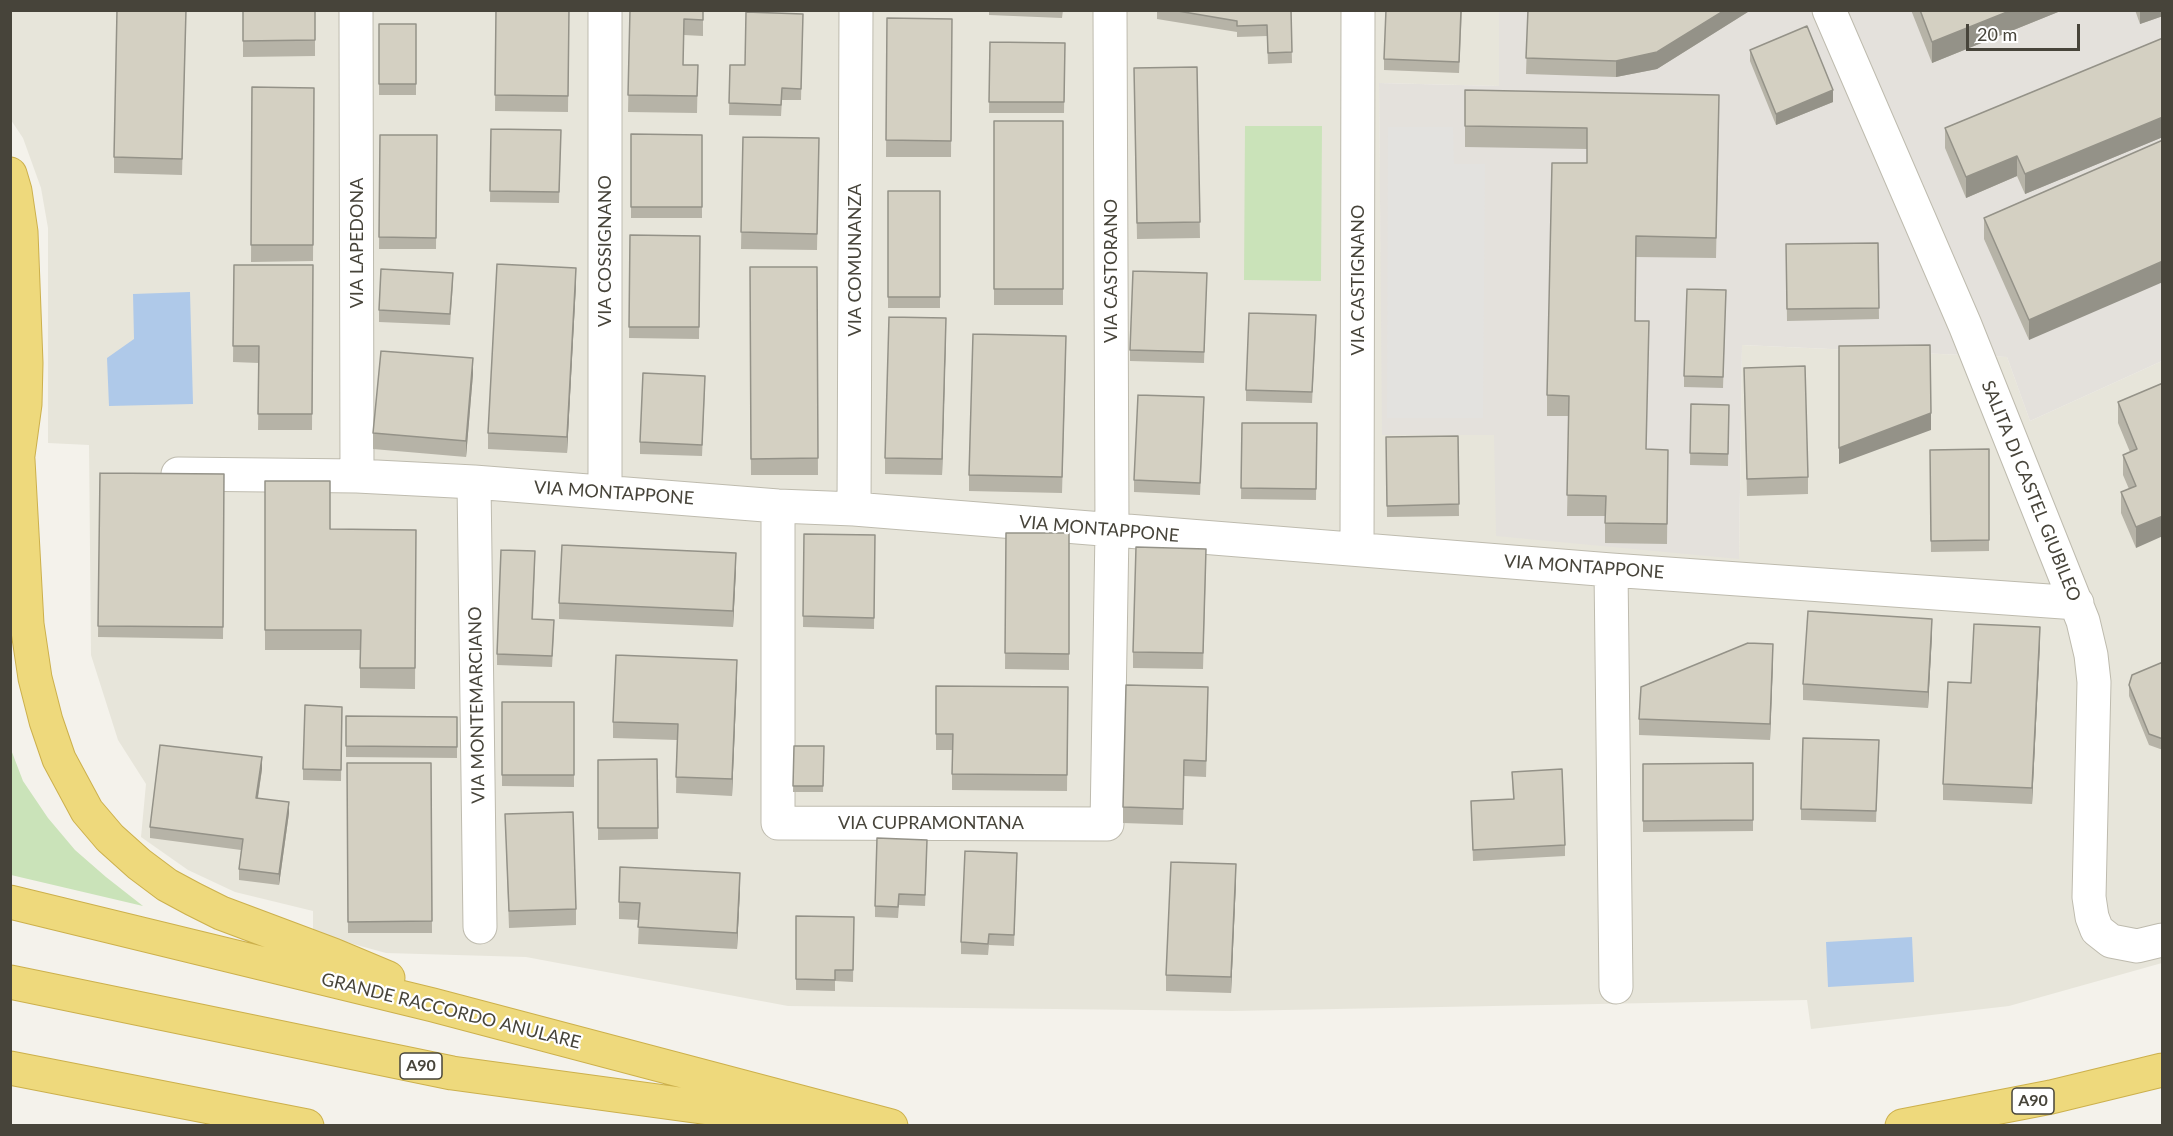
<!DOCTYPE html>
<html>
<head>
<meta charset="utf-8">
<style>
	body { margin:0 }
	#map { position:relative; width:2173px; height:1136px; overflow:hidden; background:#f4f2eb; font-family:Lato,sans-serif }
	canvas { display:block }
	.frame { position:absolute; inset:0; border:12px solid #47443a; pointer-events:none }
	.scale { position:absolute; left:1966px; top:24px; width:114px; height:27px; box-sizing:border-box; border:3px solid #47443a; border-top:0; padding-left:8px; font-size:18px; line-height:21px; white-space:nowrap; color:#47443a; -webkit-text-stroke:4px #fff; paint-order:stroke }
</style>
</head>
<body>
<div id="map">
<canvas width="2173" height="1136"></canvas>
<div class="frame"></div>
<div class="scale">20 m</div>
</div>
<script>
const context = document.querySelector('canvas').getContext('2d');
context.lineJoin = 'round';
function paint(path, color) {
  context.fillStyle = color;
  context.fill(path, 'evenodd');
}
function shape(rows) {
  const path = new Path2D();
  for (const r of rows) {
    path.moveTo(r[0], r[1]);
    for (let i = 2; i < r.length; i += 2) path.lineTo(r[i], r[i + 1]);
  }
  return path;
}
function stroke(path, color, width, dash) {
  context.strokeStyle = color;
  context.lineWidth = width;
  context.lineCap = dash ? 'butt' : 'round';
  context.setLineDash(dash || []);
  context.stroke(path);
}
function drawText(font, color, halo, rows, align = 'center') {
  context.font = font + ' Lato,sans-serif';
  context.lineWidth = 4.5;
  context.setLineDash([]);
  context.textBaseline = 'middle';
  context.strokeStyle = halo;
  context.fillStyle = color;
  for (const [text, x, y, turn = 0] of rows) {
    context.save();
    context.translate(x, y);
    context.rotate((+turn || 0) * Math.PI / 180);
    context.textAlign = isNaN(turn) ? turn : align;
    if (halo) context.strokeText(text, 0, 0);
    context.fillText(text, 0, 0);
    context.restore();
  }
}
paint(shape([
	[10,11,1499,11,1499,86,1379,83,1383,435,1494,435,1739,559,1742,345,2007,357,2030,421,2162,361,2162,963,2009,1006,1811,1029,1807,1000,1232,1011,788,1006,526,957,386,953,313,933,313,911,235,892,188,870,141,837,146,784,118,740,91,655,89,445,48,443,48,228,41,188,23,138,11,120]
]), '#e7e5da');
paint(shape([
	[1499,11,2162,11,2162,361,2030,421,2007,357,1742,345,1739,559,1496,536,1494,435,1382,435,1379,83,1499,86]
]), '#e4e1dc');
paint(shape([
	[1245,126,1322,126,1321,281,1244,280],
	[10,747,23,781,48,818,75,850,106,877,143,906,11,875]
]), '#cae3b9');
paint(shape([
	[1388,127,1453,127,1454,164,1485,164,1483,418,1387,418]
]), '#e3e2df');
paint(shape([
	[190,292,193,404,109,406,107,358,134,339,133,294],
	[1912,937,1914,982,1828,987,1826,942]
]), '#afc9e9');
const minor = shape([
	[356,10,357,476],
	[605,10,605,491],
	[1829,10,1965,325,2083,621,2091,655,2094,682,2089,897,2092,917,2097,930,2111,941,2137,946,2162,940],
	[178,474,357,476,474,482,778,506,854,509,1611,570,2077,603],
	[474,482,480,927],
	[778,506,778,823,1107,824,1112,531,1110,10],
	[854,509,856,10],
	[1357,549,1358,10],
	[1611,570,1616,987]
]);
const highway = shape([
	[10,174,15,191,21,232,26,363,25,404,18,455],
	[10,430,18,460,27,624,35,678,46,721,59,759,87,811,110,838,139,864,167,885,193,899,221,913,333,955,388,978],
	[10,902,433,1005,891,1126],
	[10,982,452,1073,805,1121],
	[10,1068,307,1126],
	[1902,1126,2051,1097,2162,1070]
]);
stroke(minor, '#bebbae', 35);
stroke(highway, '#ccb04c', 35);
stroke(minor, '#fff', 33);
stroke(highway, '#eed97c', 33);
paint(shape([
	[186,10,182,175,114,173,114,157],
	[243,10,315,10,315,56,243,57],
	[496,10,569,10,568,112,495,111],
	[630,10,703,10,703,36,684,35,683,65,698,65,697,113,628,112],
	[989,10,1063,10,1062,18,989,15],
	[1157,10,1291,10,1292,63,1268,64,1267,36,1237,37,1237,32,1157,19],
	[1462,10,1459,73,1384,70,1384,59],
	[1528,10,1751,10,1657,69,1616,77,1526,74],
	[1911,10,2063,10,1932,63],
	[2135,10,2163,10,2163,16,2140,24],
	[803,14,801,100,782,100,781,116,729,115,730,65,745,65],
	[887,18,952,19,951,157,886,157],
	[379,24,416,24,416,95,379,95],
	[2163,38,2163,137,2025,194,2017,176,1966,198,1945,148,1945,128],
	[990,42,1065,43,1064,113,989,113],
	[1750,50,1833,102,1776,125,1750,61],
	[1197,67,1200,238,1137,239,1134,68],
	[252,87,314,88,313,261,251,262],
	[1465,90,1719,115,1716,258,1636,257,1635,321,1646,449,1668,450,1667,544,1605,543,1605,516,1567,516,1569,416,1547,416,1547,395,1587,163,1587,149,1465,147],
	[994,121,1063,121,1063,305,994,305],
	[491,129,561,130,559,203,490,202],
	[631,134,702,135,702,218,631,218],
	[380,135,437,135,436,249,379,249],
	[743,137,819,138,817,250,741,249],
	[2163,140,2029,340,1984,239,1984,218],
	[888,191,940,191,940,308,888,308],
	[630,235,700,236,699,339,629,338],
	[1878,243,1879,319,1787,321,1786,245],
	[234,265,313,265,312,430,258,430,259,363,233,362],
	[750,267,817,267,818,475,751,475],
	[1207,273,1204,363,1130,361,1130,350],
	[453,284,450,325,379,322,379,310],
	[576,284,567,453,488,449,488,433],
	[1726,290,1723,388,1684,387,1684,376],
	[1316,326,1312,403,1246,401,1246,390],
	[946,334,942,475,885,474,885,458],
	[1066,353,1062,493,969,491,969,475],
	[1744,368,1808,477,1808,494,1747,496],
	[473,374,466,457,373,449,373,433],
	[2163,383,2136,548,2121,513,2121,492,2129,489,2123,475,2123,455,2130,452,2118,423,2118,402],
	[705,387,702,456,640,454,640,442],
	[1691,404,1729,405,1728,466,1690,465],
	[1204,408,1200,495,1134,492,1134,480],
	[1242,423,1317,423,1316,500,1241,499],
	[1458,436,1459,516,1387,517,1386,437],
	[1989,449,1989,551,1931,552,1930,450],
	[100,473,224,474,223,639,98,637],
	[265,481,330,529,416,530,415,689,360,688,360,650,265,650],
	[1006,533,1069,533,1069,670,1005,669],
	[804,534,875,535,874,629,803,627],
	[535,562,533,619,554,631,552,667,497,665,497,654],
	[1206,565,1203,669,1133,668,1133,652],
	[736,569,733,627,559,619,559,603],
	[1932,635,1928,708,1803,700,1803,684],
	[2040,643,2032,804,1943,800,1943,784,1971,683],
	[1773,660,1770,740,1639,735,1639,719],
	[2163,662,2163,750,2149,745,2129,696,2129,685],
	[737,676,732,796,676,793,677,740,613,738,613,722],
	[936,686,1068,687,1067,791,952,790,952,750,936,750],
	[502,702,574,702,574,787,502,786],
	[1208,703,1206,777,1184,776,1183,825,1123,823,1123,807],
	[342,707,341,781,303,780,303,769],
	[346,716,457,717,457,758,346,757],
	[1879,740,1876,822,1801,820,1801,809],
	[794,746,824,746,823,792,793,792],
	[657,759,658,839,598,840,598,760],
	[347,763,431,763,432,933,348,933],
	[1753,763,1753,831,1643,832,1643,764],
	[262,769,258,798,289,813,279,885,239,880,239,869,241,850,150,838,150,827],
	[1512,772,1565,845,1565,856,1473,861,1471,801,1513,799],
	[505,814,576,909,576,925,509,928],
	[927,851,925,906,899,905,898,918,875,917,875,906],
	[1017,864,1014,946,989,945,988,955,961,954,961,942],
	[1236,881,1231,993,1166,991,1166,975],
	[740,889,737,949,638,944,639,920,619,919,619,902],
	[796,916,854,917,853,982,835,981,835,991,796,990]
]), '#b6b3a7');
paint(shape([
	[1725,10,1751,10,1657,69,1616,77,1616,61],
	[2012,10,2063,10,1932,63,1932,42],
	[2140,10,2163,10,2163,16,2140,24],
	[1833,90,1833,102,1776,125,1776,114],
	[2163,117,2163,137,2025,194,2025,174],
	[2017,156,2017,176,1966,198,1966,177],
	[2163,261,2163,282,2029,340,2029,320],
	[576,268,576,284,567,453,567,437],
	[946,318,946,334,942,475,942,459],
	[473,358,473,374,466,457,466,441],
	[1931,413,1931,430,1839,464,1839,448],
	[2163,516,2163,536,2136,548,2136,527],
	[736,553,736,569,733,627,733,611],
	[1932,619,1932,635,1928,708,1928,692],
	[2040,627,2040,643,2032,804,2032,788],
	[1773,644,1773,660,1770,740,1770,724],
	[737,660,737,676,732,796,732,779],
	[262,757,262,769,256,809,256,798],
	[289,802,289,813,279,885,279,874],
	[1236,864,1236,881,1231,993,1231,977],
	[740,873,740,889,737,949,737,933]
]), '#949288');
const building = shape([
	[117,10,186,10,182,159,114,157,117,10],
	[243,10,315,10,315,40,243,41,243,10],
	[496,10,569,10,568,96,495,95,496,10],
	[630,10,703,10,703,20,684,19,683,65,698,65,697,96,628,95,630,10],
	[1172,10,1291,10,1292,52,1268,53,1267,25,1237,26,1237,21,1172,10],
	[1386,10,1461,10,1459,62,1384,59,1386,10],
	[1528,10,1725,10,1657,52,1616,61,1526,58,1528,10],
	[1920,10,2012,10,1932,42,1920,10],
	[746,12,803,14,801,89,782,88,781,105,729,103,730,65,745,65,746,12],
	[887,18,952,19,951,141,886,140,887,18],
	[379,24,416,24,416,84,379,84,379,24],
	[1807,26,1833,90,1776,114,1750,50,1807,26],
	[2163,38,2163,117,2025,174,2017,156,1966,177,1945,128,2163,38],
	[990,42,1065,43,1064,102,989,102,990,42],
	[1197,67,1200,222,1137,223,1134,68,1197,67],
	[252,87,314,88,313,245,251,245,252,87],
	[1465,90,1719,95,1716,238,1636,236,1635,321,1649,321,1646,449,1668,450,1667,524,1605,523,1606,496,1567,495,1569,396,1547,395,1552,163,1587,163,1587,128,1465,126,1465,90],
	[994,121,1063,121,1063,289,994,289,994,121],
	[491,129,561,130,559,192,490,191,491,129],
	[631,134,702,135,702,207,631,207,631,134],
	[380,135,437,135,436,238,379,237,380,135],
	[743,137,819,138,817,234,741,232,743,137],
	[2163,140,2163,261,2029,320,1984,218,2163,140],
	[888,191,940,191,940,297,888,297,888,191],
	[630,235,700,236,699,327,629,327,630,235],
	[1878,243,1879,308,1787,309,1786,244,1878,243],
	[497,264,576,268,567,437,488,433,497,264],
	[234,265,313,265,312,414,258,414,259,346,233,346,234,265],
	[750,267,817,267,818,458,751,459,750,267],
	[381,269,453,273,450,314,379,310,381,269],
	[1133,271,1207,273,1204,352,1130,350,1133,271],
	[1687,289,1726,290,1723,377,1684,376,1687,289],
	[1249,313,1316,315,1312,392,1246,390,1249,313],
	[889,317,946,318,942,459,885,458,889,317],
	[973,334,1066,336,1062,477,969,475,973,334],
	[1930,345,1931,413,1839,448,1839,346,1930,345],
	[381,351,473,358,466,441,373,433,381,351],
	[1805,366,1808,477,1747,479,1744,368,1805,366],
	[643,373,705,376,702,445,640,442,643,373],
	[2163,383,2163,516,2136,527,2121,492,2136,486,2123,455,2137,449,2118,402,2163,383],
	[1138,395,1204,397,1200,483,1134,480,1138,395],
	[1691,404,1729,405,1728,454,1690,453,1691,404],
	[1242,423,1317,423,1316,489,1241,488,1242,423],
	[1458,436,1459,504,1387,506,1386,437,1458,436],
	[1989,449,1989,540,1931,541,1930,450,1989,449],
	[100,473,224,474,223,627,98,626,100,473],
	[265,481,330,481,330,529,416,530,415,668,360,668,361,630,265,630,265,481],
	[1006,533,1069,533,1069,654,1005,653,1006,533],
	[804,534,875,535,874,618,803,616,804,534],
	[562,545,736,553,733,611,559,603,562,545],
	[1136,547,1206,549,1203,653,1133,652,1136,547],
	[501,550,535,551,532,619,554,620,552,656,497,654,501,550],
	[1808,611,1932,619,1928,692,1803,684,1808,611],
	[1974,624,2040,627,2032,788,1943,784,1948,682,1971,683,1974,624],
	[1748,643,1773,644,1770,724,1639,719,1641,687,1748,643],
	[616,655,737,660,732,779,676,777,678,724,613,722,616,655],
	[2163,662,2163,739,2149,734,2129,685,2132,675,2163,662],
	[1126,685,1208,687,1206,761,1184,760,1183,809,1123,807,1126,685],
	[936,686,1068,687,1067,775,952,774,953,734,936,734,936,686],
	[502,702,574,702,574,775,502,775,502,702],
	[305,705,342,707,341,770,303,769,305,705],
	[346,716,457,717,457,747,346,746,346,716],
	[1803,738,1879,740,1876,811,1801,809,1803,738],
	[160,745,262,757,256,798,289,802,279,874,239,869,243,839,150,827,160,745],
	[794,746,824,746,823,786,793,786,794,746],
	[657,759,658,828,598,828,598,760,657,759],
	[347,763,431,763,432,921,348,922,347,763],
	[1753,763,1753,820,1643,821,1643,764,1753,763],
	[1562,769,1565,845,1473,850,1471,801,1514,799,1512,772,1562,769],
	[573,812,576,909,509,911,505,814,573,812],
	[877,838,927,840,925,895,899,894,898,907,875,906,877,838],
	[965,851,1017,853,1014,935,989,934,988,944,961,942,965,851],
	[1171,862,1236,864,1231,977,1166,975,1171,862],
	[620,867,740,873,737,933,638,927,640,903,619,902,620,867],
	[796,916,854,917,853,970,835,970,835,980,796,979,796,916]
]);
paint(building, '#d4d0c2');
stroke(building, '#949288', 1.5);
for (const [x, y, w] of [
	[421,1066,42],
	[2033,1101,42]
]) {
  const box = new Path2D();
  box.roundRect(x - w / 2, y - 13, w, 26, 4.5);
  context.fillStyle = '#fff';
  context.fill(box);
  stroke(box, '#47443a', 1.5);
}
drawText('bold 16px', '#47443a', null, [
	["A90",421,1066],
	["A90",2033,1101]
]);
drawText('18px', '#47443a', '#fff', [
	["VIA LAPEDONA",357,243,-90],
	["VIA COSSIGNANO",605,251,-90],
	["VIA COMUNANZA",855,260,-90],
	["VIA CASTORANO",1111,271,-90],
	["VIA CASTIGNANO",1358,280,-90],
	["SALITA DI CASTEL GIUBILEO",2031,491,68],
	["VIA MONTAPPONE",614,493,4],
	["VIA MONTAPPONE",1099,529,5],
	["VIA MONTAPPONE",1584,567,4],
	["VIA MONTEMARCIANO",477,705,-91],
	["VIA CUPRAMONTANA",931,823],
	["GRANDE RACCORDO ANULARE",451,1011,14]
]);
</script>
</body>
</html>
